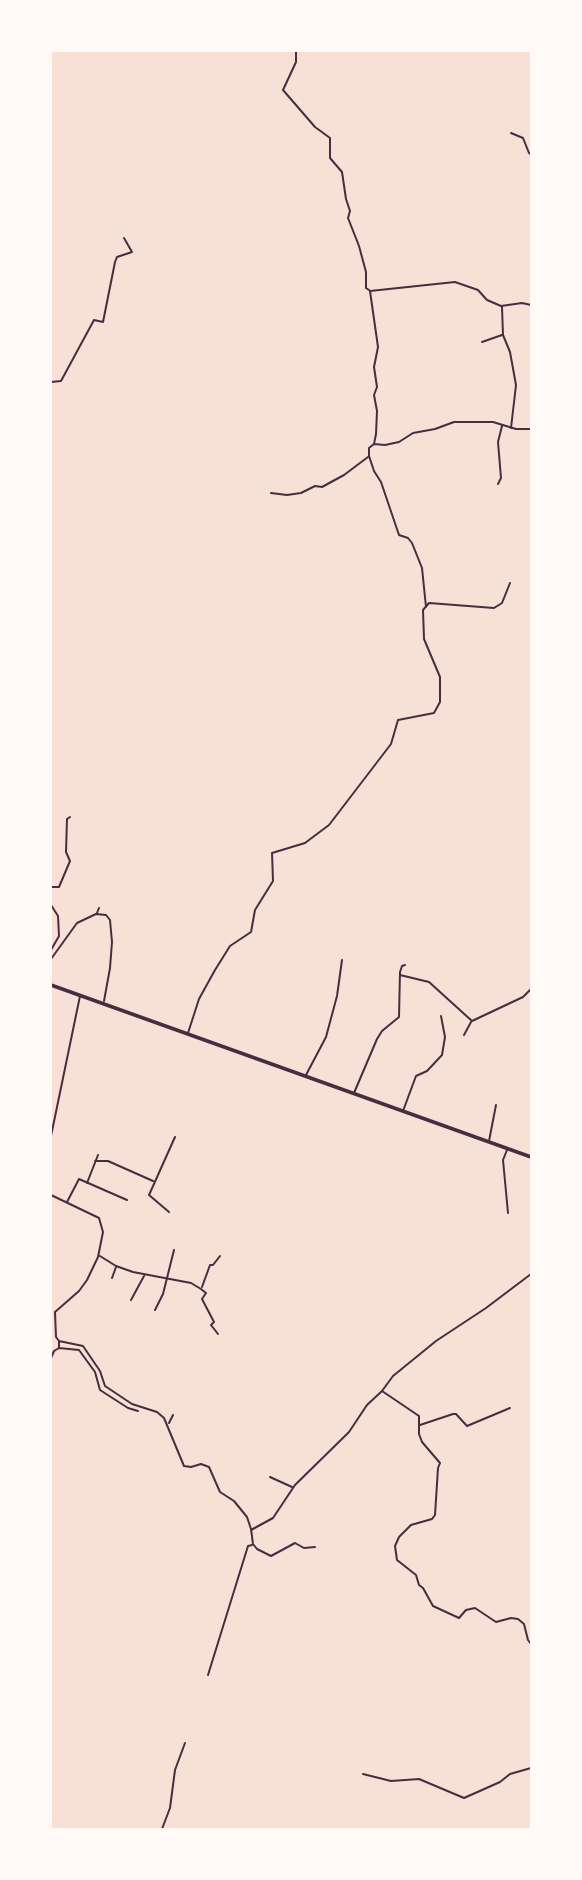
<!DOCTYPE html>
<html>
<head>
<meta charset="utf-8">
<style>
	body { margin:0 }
	#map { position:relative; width:582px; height:1880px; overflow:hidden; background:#f7e1d7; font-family:Lora,serif }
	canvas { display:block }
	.frame { position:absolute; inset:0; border:52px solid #fffaf5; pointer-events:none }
</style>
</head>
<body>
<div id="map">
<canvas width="582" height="1880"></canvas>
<div class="frame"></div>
</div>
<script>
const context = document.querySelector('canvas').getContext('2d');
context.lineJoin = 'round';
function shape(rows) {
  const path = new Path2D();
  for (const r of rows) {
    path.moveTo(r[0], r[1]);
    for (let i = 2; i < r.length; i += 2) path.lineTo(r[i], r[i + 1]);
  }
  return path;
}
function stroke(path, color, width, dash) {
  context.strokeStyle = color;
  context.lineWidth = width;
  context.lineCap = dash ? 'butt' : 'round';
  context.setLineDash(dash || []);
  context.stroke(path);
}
stroke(shape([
	[296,51,296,62,283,90,315,127,330,138,330,158,342,172,346,199,350,211,348,218,359,246,366,272,366,288,369,290],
	[511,133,523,138,529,153,531,154],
	[502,307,503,335,510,352,516,385,511,428],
	[482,342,502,335],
	[51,382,61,381,94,320,103,322,115,262,117,257,132,252,124,238],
	[374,444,385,445,399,442,413,433,435,429,454,422,493,422,516,429,531,429],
	[498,484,501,478,498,442,502,426],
	[271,493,287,495,301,493,315,486,322,487,344,475,368,457],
	[426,607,422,568,412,543,408,538,399,535,381,482,374,471,369,456,369,448,374,444,376,434,377,411,374,395,377,387,374,367,378,347,370,291,455,282,478,290,487,300,501,306,522,303,531,305],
	[51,887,59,887,70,861,66,852,67,819,70,817],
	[51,905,58,916,59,936,51,950],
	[97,913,99,908],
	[51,959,77,923,96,914,106,915,110,920,112,942,110,968,104,1001],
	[400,975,429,982,472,1021,523,997,531,989],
	[188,1033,199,999,215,970,230,946,251,932,255,910,273,881,272,853,305,843,329,825,391,744,398,720,434,713,440,702,440,677,424,639,423,610,429,603,494,608,502,603,510,583],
	[464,1035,471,1022],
	[306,1075,326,1037,337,996,342,960],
	[354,1093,377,1039,382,1031,399,1017,400,972,402,966,405,965],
	[403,1111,416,1076,427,1071,442,1055,445,1037,441,1016],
	[51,1136,80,996],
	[489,1141,496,1105],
	[507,1150,503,1160,508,1213],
	[95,1161,108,1161,153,1181],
	[87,1183,98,1155],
	[51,1195,99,1218,103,1232,98,1257,87,1280,79,1291,55,1312,56,1337,59,1341,59,1348],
	[67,1202,79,1179,127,1200],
	[169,1212,149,1195,175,1137],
	[100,1256,116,1266,133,1272,191,1283,201,1289,206,1293,202,1299,214,1322,211,1325,218,1334],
	[112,1278,116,1267],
	[202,1287,210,1265,213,1265,220,1256],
	[131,1300,144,1276],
	[155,1310,163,1294,174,1250],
	[59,1341,83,1346,100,1371,105,1386,132,1404,157,1412,164,1418,184,1466,191,1467,201,1464,209,1467,220,1492,234,1501,247,1517,251,1529,253,1544,257,1549,271,1556,295,1543,304,1548,315,1547],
	[51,1358,54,1351,59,1348,79,1350,95,1372,100,1390,128,1408,138,1411],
	[382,1391,419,1416,419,1434,422,1442,440,1463,438,1468,435,1515,432,1519,411,1525,399,1537,395,1546,397,1560,416,1575,419,1585,423,1588,433,1606,459,1618,466,1610,475,1608,496,1622,511,1618,518,1619,524,1624,528,1640,531,1644],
	[169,1423,173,1415],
	[420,1425,453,1414,456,1414,467,1426,510,1408],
	[270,1477,292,1487],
	[251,1530,273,1518,295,1485,349,1432,367,1405,382,1391,393,1376,436,1341,486,1308,531,1274],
	[208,1675,248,1546,252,1545],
	[363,1774,391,1781,419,1779,464,1798,500,1782,510,1774,531,1768],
	[162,1829,170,1808,175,1770,185,1743]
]), '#4a2c40', 2);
stroke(shape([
	[51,985,531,1157]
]), '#4a2c40', 3.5);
</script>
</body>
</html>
